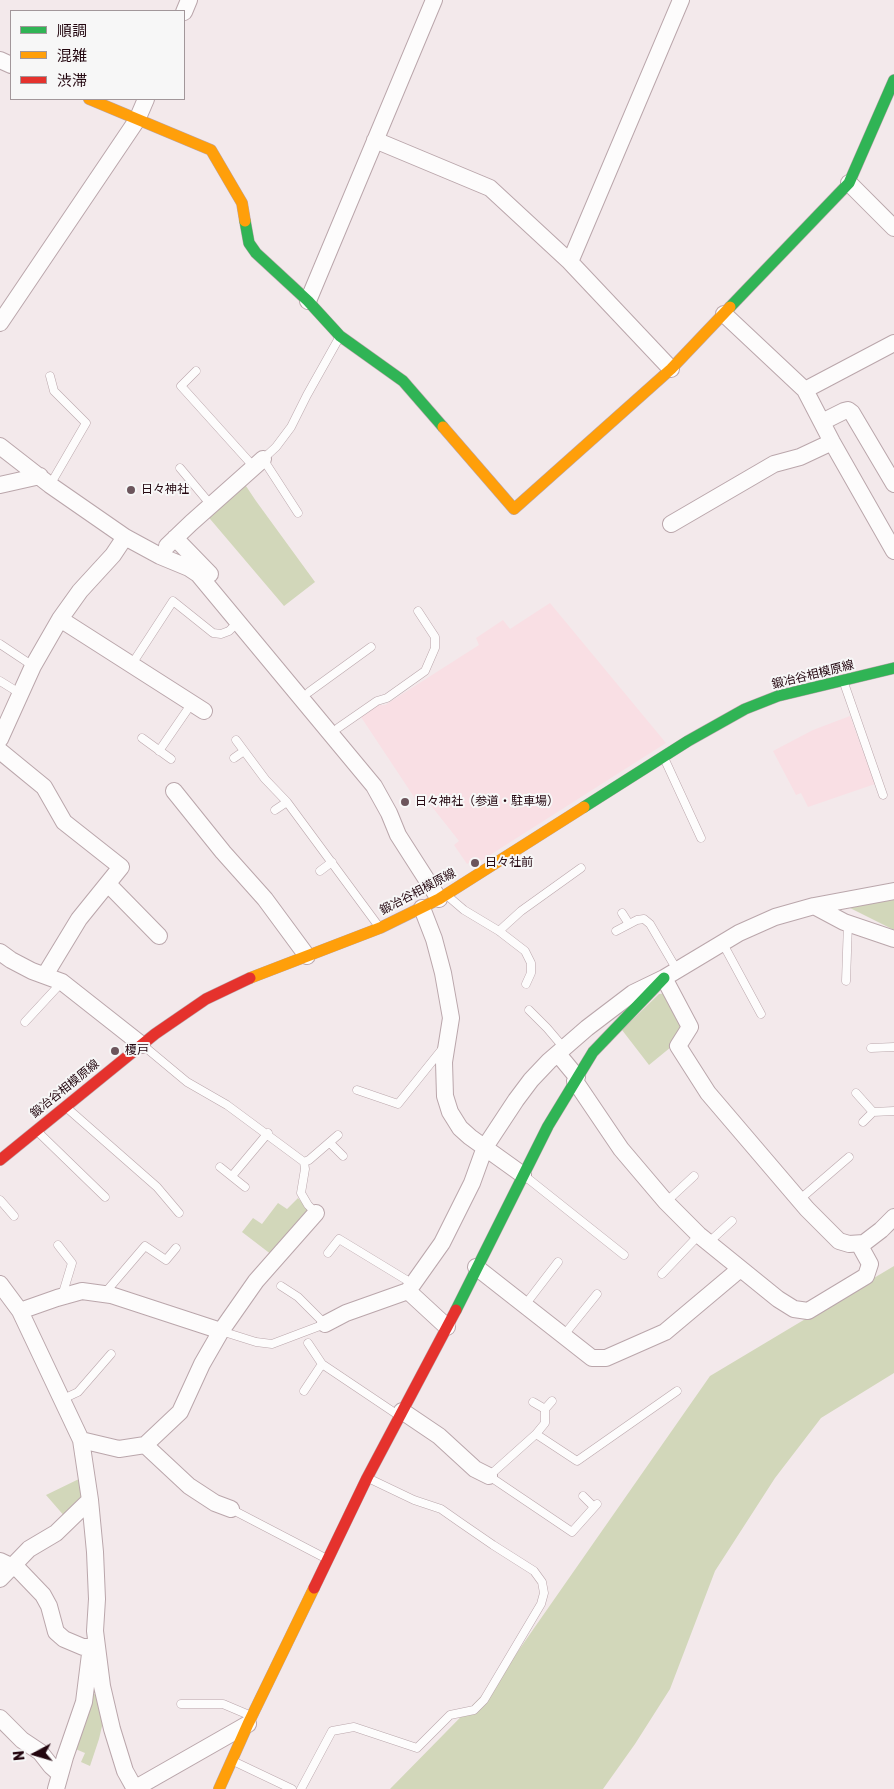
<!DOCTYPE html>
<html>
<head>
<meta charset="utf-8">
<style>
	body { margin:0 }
	#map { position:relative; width:894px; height:1789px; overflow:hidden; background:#f3e9eb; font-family:Rubik,"Noto Sans JP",sans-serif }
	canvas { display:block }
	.legend { position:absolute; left:10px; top:10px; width:175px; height:90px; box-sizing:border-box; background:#f7f7f7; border:1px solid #a2979a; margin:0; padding:6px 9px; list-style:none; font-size:15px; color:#23060f }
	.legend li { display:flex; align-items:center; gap:10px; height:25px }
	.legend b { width:25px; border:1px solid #a2979a }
	.north { position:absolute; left:10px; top:1729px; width:50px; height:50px; -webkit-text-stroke:4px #f7f7f7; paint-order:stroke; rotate:264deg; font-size:14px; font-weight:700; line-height:20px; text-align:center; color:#23060f }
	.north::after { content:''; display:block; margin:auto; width:18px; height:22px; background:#23060f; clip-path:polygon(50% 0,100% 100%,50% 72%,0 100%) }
</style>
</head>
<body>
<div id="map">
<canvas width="894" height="1789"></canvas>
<ul class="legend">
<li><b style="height:6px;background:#30b455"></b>順調</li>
<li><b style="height:6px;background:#ff9f0a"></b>混雑</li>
<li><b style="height:6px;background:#e5322d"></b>渋滞</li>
</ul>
<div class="north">N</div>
</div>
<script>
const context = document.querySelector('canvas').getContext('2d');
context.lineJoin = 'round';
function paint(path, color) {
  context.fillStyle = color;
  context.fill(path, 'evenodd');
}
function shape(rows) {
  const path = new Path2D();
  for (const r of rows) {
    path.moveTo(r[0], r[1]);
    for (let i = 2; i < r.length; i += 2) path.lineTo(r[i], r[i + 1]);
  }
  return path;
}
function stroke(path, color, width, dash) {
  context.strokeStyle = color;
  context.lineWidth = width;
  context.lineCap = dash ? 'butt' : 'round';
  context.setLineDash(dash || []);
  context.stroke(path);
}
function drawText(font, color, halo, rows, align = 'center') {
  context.font = font + ' Rubik,"Noto Sans JP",sans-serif';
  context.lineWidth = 4;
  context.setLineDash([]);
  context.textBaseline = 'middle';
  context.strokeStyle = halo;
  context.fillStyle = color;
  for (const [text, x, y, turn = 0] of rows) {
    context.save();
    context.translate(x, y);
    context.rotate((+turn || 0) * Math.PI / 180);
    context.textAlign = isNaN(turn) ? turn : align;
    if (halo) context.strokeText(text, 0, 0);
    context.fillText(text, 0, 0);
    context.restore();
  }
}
paint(shape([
	[550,603,666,743,479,862,477,858,467,864,454,845,459,841,429,803,422,809,361,717,378,705,385,705,479,645,476,638,503,620,510,629],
	[850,716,875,784,808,807,801,793,796,795,773,751,813,730]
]), '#f9dfe4');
paint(shape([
	[242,480,256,501,315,582,284,606,205,513],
	[894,900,894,930,844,905],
	[667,993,684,1025,671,1047,649,1065,622,1030,659,994],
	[298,1198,311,1213,272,1255,242,1232,253,1218,262,1224,278,1203,287,1209],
	[894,1266,894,1373,821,1418,775,1478,715,1571,670,1689,635,1744,603,1789,390,1789,500,1677,710,1376],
	[81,1478,86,1496,66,1518,46,1495],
	[92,1693,97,1695,103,1722,99,1739,90,1766,81,1762,85,1753,73,1748]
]), '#d2d7ba');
const lane = shape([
	[196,371,181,386,254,467],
	[50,376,54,391,86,423,50,485],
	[180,468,211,505],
	[298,513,263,459,276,447,291,427,307,395,339,338],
	[0,644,33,666],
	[132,664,173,601,213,633,221,634,229,631,238,622],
	[0,681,21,694],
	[844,683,883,795],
	[309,692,371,647],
	[338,728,377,701,387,698,425,671,435,648,435,637,418,611],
	[142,738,171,759],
	[236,740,265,779,287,802,377,924],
	[159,751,192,703],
	[234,758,244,751],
	[665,760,701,838],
	[275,810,287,802],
	[320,871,332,862],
	[450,898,464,910,499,931,525,951,531,963,531,973,526,984],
	[622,913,629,924],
	[499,931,521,911,581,868],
	[616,931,637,920,644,919,650,924,677,970],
	[722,942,761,1014],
	[846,981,848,923],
	[529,1010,547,1028,564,1048],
	[25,1022,62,982],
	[145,1047,187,1082,227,1105,304,1162,305,1169,301,1193,308,1205,316,1213],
	[871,1048,894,1047],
	[357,1090,398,1104,443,1048],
	[856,1093,873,1112,894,1111],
	[67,1108,157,1187,179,1213],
	[863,1122,873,1112],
	[38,1132,105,1197],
	[330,1143,343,1156],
	[304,1162,309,1160,338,1135],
	[220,1167,245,1187],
	[232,1176,268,1133],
	[526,1177,624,1255],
	[0,1200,14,1216],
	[799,1200,849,1157],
	[666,1202,694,1176],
	[708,1243,732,1221],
	[58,1245,72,1263,62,1296],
	[328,1253,339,1239,413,1284],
	[662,1274,699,1235],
	[104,1294,145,1246,166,1260,176,1248],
	[525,1305,558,1262],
	[221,1331,256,1342,272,1344,325,1324,298,1297,281,1286],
	[564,1335,597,1294],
	[308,1343,322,1364,398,1415],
	[304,1391,322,1364],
	[63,1399,78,1392,111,1354],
	[552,1401,545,1409,545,1423,536,1434,489,1476,572,1532,597,1504],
	[533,1402,545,1409],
	[536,1434,577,1461,677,1391],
	[583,1496,594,1507],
	[231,1509,327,1559],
	[181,1704,223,1704,249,1715],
	[233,1761,292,1789],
	[301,1789,332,1731,354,1727,417,1748,450,1715,474,1710,484,1700,541,1604,544,1593,542,1582,534,1571,493,1545,461,1523,441,1509,414,1500,370,1479]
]);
const street = shape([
	[184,12,189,0],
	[0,60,11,65],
	[375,140,490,188,570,262,671,369],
	[849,183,894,228],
	[570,262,681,0],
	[308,301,434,0],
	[724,314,805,390,832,442,894,551],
	[0,323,137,120,146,99],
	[805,390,894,343],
	[822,422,844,411,848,410,852,413,894,484],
	[0,446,50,485,125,537,160,556,189,568,198,574,374,786,389,813,398,835,439,899],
	[0,485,40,476],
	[671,524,774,464,800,457,832,442],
	[175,538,210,574],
	[167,546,191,523,263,459],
	[60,619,204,711],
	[0,739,33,666,60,619,80,591,113,555,125,537],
	[0,751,44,787,64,822,121,867,79,919,45,975],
	[174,791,223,852,265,899,307,956],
	[108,884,159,936],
	[814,906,844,922,894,939],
	[422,908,434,939,443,973,451,1018,444,1062,445,1096,450,1112,460,1128,470,1137,523,1175],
	[0,952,11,960,32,971,62,982,142,1045],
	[664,978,690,1027,678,1046,708,1093,807,1209,839,1241,849,1244,864,1243,881,1230,894,1217],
	[558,1054,577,1077],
	[575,1081,621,1149,666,1202,699,1235,778,1299,794,1309,808,1311,866,1276,870,1264,859,1244],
	[476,1267,592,1358,606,1358,665,1332,740,1269],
	[0,1284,20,1311,81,1440,90,1500,95,1552,97,1599,95,1631,102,1686,112,1729,125,1771,135,1789],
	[408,1291,447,1327],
	[20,1311,57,1298,82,1291,111,1295,221,1331],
	[325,1324,346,1313,408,1291,442,1243,472,1183,485,1147,516,1100,531,1080,549,1061,587,1028,633,993,664,978,739,933,775,917,814,906,894,891],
	[402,1411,439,1436,475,1469,489,1476],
	[81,1440,119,1449,145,1445,189,1486,215,1503,231,1509],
	[145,1445,180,1412,202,1364,221,1331,256,1281,316,1213],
	[0,1561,19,1570,43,1595,49,1606,56,1632,64,1639,83,1647,91,1647],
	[0,1579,29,1549,56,1533,90,1500],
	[0,1718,22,1740,40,1752,51,1766,60,1774],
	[56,1789,65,1757,84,1702,91,1646],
	[134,1789,248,1724]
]);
const fast = shape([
	[245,221,249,243,256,253,308,301,340,336,403,381,443,427],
	[730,307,849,183,894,80],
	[584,807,688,741,745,709,778,696,894,668],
	[456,1310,548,1126,593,1052,664,978]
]);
const slow = shape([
	[89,99,211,150,242,203,245,221],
	[443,427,514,509,671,369,730,307],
	[250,978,380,928,439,899,584,807],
	[219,1789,248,1724,314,1588]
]);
const jam = shape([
	[0,1160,155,1034,206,999,250,978],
	[314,1588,367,1478,456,1310]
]);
stroke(lane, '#baa6ab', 9);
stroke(street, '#baa6ab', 18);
stroke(fast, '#baa6ab', 12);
stroke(slow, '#baa6ab', 12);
stroke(jam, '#baa6ab', 12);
stroke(lane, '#fdfcfc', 8);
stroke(street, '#fdfcfc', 16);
stroke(fast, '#30b455', 11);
stroke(slow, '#ff9f0a', 11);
stroke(jam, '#e5322d', 11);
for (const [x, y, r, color] of [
	[131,490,5,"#6c555c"],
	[405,802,5,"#6c555c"],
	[475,863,5,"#6c555c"],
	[115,1051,5,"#6c555c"]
]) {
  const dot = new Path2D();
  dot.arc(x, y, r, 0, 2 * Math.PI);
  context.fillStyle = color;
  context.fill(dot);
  stroke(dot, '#f7f7f7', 2);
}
drawText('12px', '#23060f', '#f7f7f7', [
	["日々神社",141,490],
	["日々神社（参道・駐車場）",415,802],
	["日々社前",485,863],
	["榎戸",125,1051]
], 'left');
drawText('12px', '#23060f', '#f7f7f7', [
	["鍛冶谷相模原線",813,675,-14],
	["鍛冶谷相模原線",418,892,-28],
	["鍛冶谷相模原線",65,1089,-39]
]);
</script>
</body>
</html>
